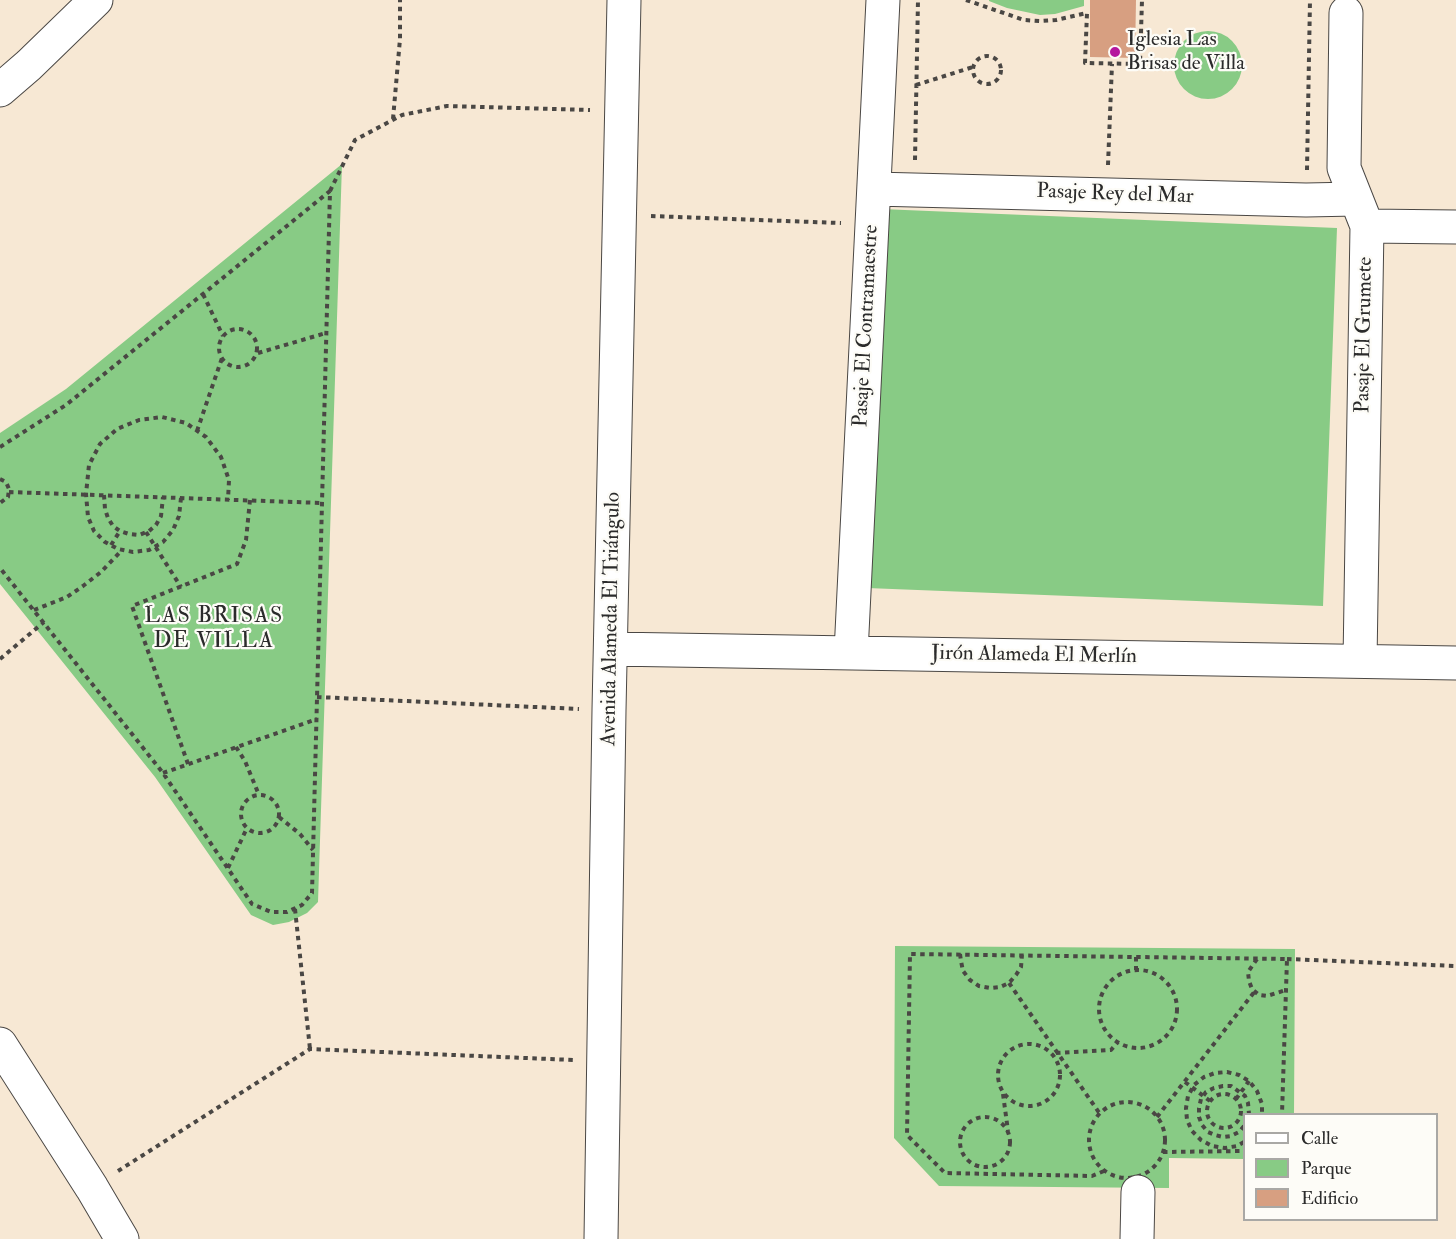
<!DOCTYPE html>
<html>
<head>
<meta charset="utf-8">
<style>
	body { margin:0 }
	#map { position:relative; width:1456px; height:1239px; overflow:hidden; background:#f7e8d4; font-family:"IM FELL Double Pica",serif }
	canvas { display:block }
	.legend { position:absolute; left:1243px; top:1113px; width:195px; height:108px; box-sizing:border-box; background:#fdfcf7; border:2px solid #a9a8a5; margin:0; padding:8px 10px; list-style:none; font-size:18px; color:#2b2b2b }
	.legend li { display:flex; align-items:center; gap:12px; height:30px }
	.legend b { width:30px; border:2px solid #a9a8a5 }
</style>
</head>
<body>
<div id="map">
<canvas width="1456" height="1239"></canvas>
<ul class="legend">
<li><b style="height:8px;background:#fff"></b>Calle</li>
<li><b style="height:16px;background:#88cb85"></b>Parque</li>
<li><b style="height:16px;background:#d79f81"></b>Edificio</li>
</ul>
</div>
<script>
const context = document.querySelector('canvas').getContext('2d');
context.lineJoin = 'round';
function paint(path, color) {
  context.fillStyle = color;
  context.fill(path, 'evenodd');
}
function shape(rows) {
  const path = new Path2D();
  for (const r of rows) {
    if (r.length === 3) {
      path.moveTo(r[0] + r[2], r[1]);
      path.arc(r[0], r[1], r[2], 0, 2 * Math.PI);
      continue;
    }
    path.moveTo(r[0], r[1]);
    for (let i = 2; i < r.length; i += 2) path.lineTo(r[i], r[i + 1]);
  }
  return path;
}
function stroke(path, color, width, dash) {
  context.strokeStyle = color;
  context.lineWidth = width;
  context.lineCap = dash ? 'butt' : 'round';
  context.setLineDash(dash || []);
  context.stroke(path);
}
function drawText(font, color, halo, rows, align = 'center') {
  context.font = font + ' "IM FELL Double Pica",serif';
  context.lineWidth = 4.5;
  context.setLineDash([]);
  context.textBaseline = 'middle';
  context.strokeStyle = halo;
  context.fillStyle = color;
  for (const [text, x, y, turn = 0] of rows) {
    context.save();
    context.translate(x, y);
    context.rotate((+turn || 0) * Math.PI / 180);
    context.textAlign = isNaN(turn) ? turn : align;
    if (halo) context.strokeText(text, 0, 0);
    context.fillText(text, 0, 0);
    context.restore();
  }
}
paint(shape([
	[989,0,1084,0,1084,6,1055,14,1040,15,1007,8,989,1],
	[1208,65,34],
	[342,164,318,902,307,913,289,922,273,925,251,915,155,777,0,584,0,433,66,389],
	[881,209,1337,228,1323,606,867,588],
	[895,946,1295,949,1294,1114,1244,1114,1244,1159,1169,1158,1169,1188,939,1186,894,1138]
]), '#88cb85');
paint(shape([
	[1090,0,1136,0,1135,58,1090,57]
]), '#d79f81');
const minor = shape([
	[1346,13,1344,168,1367,226,1360,661],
	[0,90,29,65,96,0],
	[874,189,1306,200,1356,199],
	[1367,226,1456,227],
	[611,649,1456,663],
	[851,653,883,0],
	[0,1044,92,1188,122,1239],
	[601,1239,609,710,624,0],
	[1137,1239,1138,1192]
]);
stroke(minor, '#4a4744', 35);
stroke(shape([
	[966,0,1024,20,1040,21,1056,20,1087,13,1085,63,1140,64,1142,0],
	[987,70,14],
	[916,85,973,67],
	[393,119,400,39,400,0],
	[915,160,918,0],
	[1108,165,1112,64],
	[1307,170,1310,0],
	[330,191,355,140,402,115,447,106,590,110],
	[651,216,841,223],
	[203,294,223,336],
	[238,348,19],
	[258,353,326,333],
	[197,431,222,358],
	[0,447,66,405,330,191,312,893,302,905,287,912,271,912,252,904,163,773,0,568],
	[0,479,6,482,9,489,8,497,0,503],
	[9,492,322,503],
	[104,495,105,509,108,518,113,526,120,531,129,534,139,535,149,531,156,525,161,516,163,497],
	[181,498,179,516,173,530,163,542,149,550,133,552,118,549,105,542,94,531,88,517,86,494,89,465,100,444,117,429,139,420,162,417,186,423,206,437,221,457,229,480,228,500],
	[146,532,181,587],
	[111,545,120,531],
	[34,610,67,597,83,586,101,572,121,551],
	[0,659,44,622],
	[317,697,579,709],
	[236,747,245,761,259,795],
	[188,764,132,606,237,564,246,540,250,500],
	[163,773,317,719],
	[260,814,19],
	[279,817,300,834,313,850],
	[228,868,247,828],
	[295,909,310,1049],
	[960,954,961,961,963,971,970,980,979,986,990,988,1000,987,1009,983,1016,975,1021,967,1022,955],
	[1136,957,1136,970],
	[1257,959,1248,972,1249,981,1252,989,1259,995,1267,996,1286,990],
	[1287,959,1456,966],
	[1138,1009,39],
	[1009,983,1100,1114],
	[1029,1075,31],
	[1056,1053,1111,1050,1118,1042],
	[1185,1082,1210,1101],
	[1003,1094,1008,1131],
	[1224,1111,17],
	[1236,1099,1249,1081],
	[1127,1140,38],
	[1157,1117,1255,991],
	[985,1142,25],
	[1244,1126,1239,1132,1231,1136,1223,1137,1215,1135,1208,1132,1202,1125,1199,1117,1199,1108,1201,1099,1206,1092,1214,1088,1223,1086,1231,1086,1245,1096,1248,1103,1249,1114],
	[1244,1142,1237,1146,1225,1148,1212,1146,1201,1140,1192,1131,1187,1120,1186,1108,1188,1096,1194,1085,1204,1077,1215,1073,1227,1072,1239,1075,1249,1081,1257,1091,1262,1104,1262,1114],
	[1163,1152,1244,1151],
	[118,1171,310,1049,573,1060],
	[1104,1171,1092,1176,945,1173,907,1135,910,954,1287,959,1282,1114]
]), '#4a4744', 4, [4.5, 4.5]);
stroke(minor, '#fff', 33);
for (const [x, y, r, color] of [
	[1115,52,6,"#b5179e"]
]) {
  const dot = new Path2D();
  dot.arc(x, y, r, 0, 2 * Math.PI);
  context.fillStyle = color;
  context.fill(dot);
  stroke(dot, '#fdfcf7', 2);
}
drawText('21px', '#2b2b2b', '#fdfcf7', [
	["Iglesia Las",1127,40],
	["Brisas de Villa",1127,64]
], 'left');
drawText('21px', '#2b2b2b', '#fdfcf7', [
	["Pasaje Rey del Mar",1115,195,2],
	["Pasaje El Contramaestre",867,326,-87],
	["Pasaje El Grumete",1365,335,-89],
	["Avenida Alameda El Triángulo",612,619,-89],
	["Jirón Alameda El Merlín",1034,656,1]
]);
context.letterSpacing = '1.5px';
drawText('22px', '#2b2b2b', '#fdfcf7', [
	["LAS BRISAS",214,617],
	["DE VILLA",214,642]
]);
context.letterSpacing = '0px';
</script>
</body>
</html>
